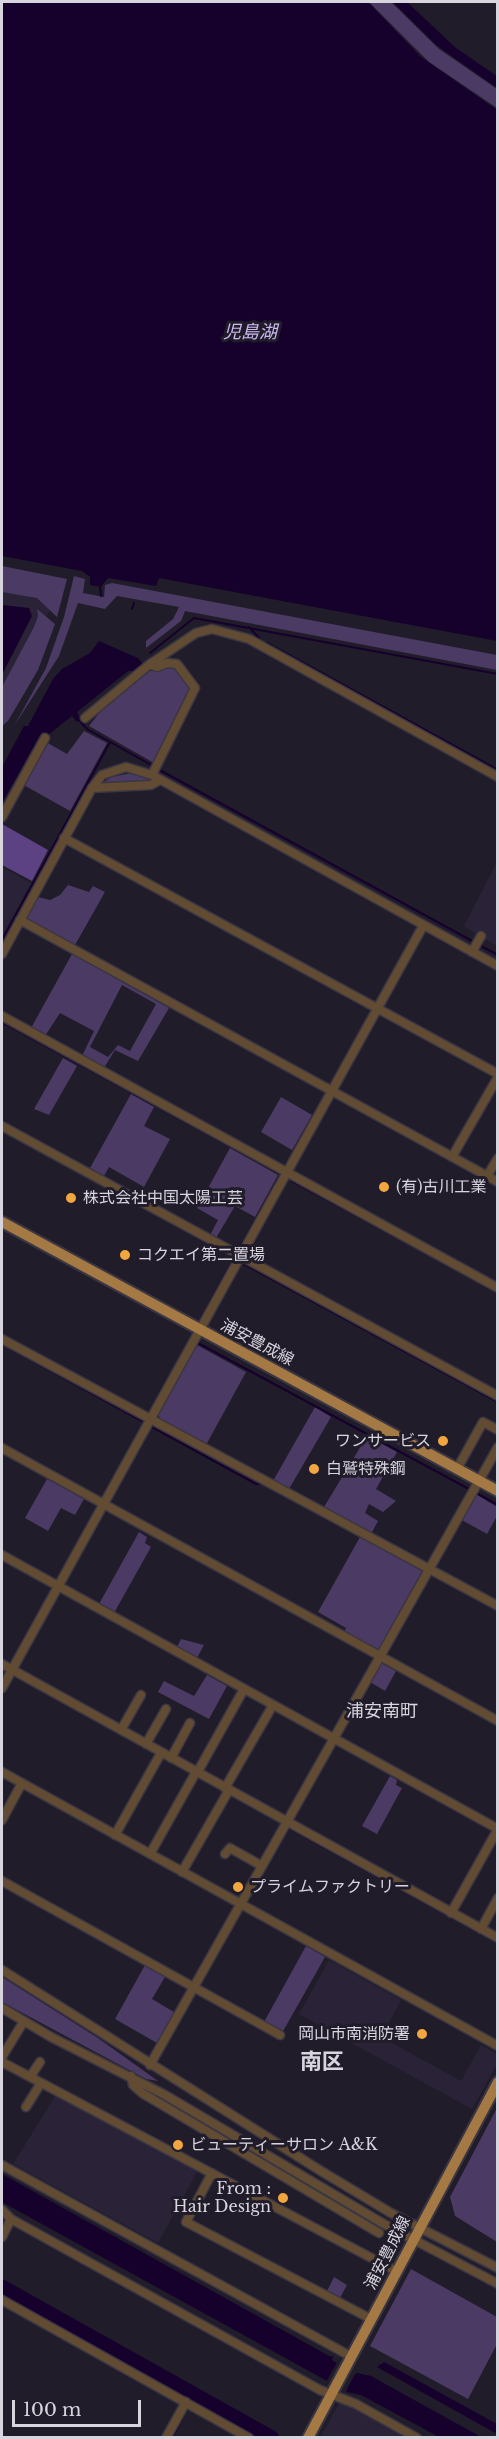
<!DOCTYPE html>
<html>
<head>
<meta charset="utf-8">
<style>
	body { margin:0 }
	#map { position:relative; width:499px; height:2439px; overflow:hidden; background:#211c2a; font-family:"Libre Baskerville",serif }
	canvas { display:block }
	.frame { position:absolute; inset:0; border:3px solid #d9d5df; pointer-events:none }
	.scale { position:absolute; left:12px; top:2400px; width:129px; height:27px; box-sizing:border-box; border:3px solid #d9d5df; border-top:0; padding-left:8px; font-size:18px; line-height:21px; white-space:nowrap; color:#d9d5df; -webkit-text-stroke:4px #211c2a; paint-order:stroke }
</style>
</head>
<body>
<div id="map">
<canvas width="499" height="2439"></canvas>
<div class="frame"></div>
<div class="scale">100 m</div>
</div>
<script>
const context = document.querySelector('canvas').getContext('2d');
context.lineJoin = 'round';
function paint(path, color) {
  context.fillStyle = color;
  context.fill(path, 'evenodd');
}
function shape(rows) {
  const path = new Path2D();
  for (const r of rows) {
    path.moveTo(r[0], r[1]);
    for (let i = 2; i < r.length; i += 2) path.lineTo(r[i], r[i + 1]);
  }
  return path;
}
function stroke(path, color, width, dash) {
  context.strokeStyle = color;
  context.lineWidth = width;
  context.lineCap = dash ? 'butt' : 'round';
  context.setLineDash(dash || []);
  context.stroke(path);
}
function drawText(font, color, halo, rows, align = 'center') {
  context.font = font + ' "Libre Baskerville","Noto Sans JP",serif';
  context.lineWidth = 6;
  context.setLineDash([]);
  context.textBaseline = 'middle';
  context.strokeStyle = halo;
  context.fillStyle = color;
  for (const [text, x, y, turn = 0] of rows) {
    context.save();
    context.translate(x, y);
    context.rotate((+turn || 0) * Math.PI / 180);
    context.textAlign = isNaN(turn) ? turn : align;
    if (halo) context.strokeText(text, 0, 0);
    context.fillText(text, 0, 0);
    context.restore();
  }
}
paint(shape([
	[2,570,65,582,2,700],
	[497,862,497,946,464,926],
	[2,867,31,883,2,936],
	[329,1960,401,2000,381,2037,461,2081,481,2045,497,2054,497,2064,472,2109,299,2014],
	[56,2095,187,2165,197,2172,158,2243,13,2164],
	[340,2402,354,2406,412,2438,320,2438]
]), '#2a2337');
paint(shape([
	[369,2,391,2,439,49,497,89,497,108,429,62],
	[2,566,67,579,57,617,37,598,2,592],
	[74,576,85,579,83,593,104,597,105,585,112,583,497,655,497,670,185,611,181,621,146,648,146,641,173,619,179,607,117,596,105,609,78,603,59,656,14,726,46,668,64,617],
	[37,609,55,624,38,670,8,721,2,726,2,687,34,627,38,616],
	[170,665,173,666,191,691,154,763,89,726,107,703,150,671,158,671],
	[84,731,107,743,70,811,22,784,46,742,67,754],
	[132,773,151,780,100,785,111,777],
	[68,885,89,892,93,886,105,892,75,945,26,918,38,897,50,900,60,895],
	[72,954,169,1008,138,1061,115,1050,104,1068,82,1056,94,1031,60,1013,45,1036,31,1028],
	[122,985,156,1004,130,1051,118,1045,108,1057,90,1047],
	[63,1058,77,1066,49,1115,34,1109],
	[131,1094,154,1107,144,1126,170,1139,144,1187,109,1167,104,1176,90,1168],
	[281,1097,312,1115,292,1150,261,1132],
	[230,1148,278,1175,255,1217,235,1206,216,1238,210,1235,218,1220,197,1208],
	[197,1345,246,1372,206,1445,160,1419,158,1413],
	[315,1407,331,1417,289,1489,273,1481],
	[367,1436,397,1452,376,1489,396,1501,383,1512,369,1504,365,1513,378,1521,371,1534,324,1507],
	[47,1479,84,1499,75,1515,61,1508,48,1531,25,1518],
	[476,1494,497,1507,497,1516,487,1534,460,1519],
	[139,1532,147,1537,145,1543,151,1547,114,1613,99,1604],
	[360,1537,422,1571,378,1651,344,1633,346,1628,318,1612],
	[181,1639,204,1645,197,1658,177,1647],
	[381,1663,396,1671,385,1691,370,1682],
	[207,1675,227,1686,209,1719,158,1692,164,1681,194,1696],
	[390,1776,397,1780,396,1785,402,1788,377,1834,362,1826],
	[306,1946,325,1957,282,2033,264,2022],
	[145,1965,165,1977,152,1999,174,2012,157,2043,115,2019],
	[2,1977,98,2038,158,2081,146,2079,2,2002],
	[497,2108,497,2242,455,2216,450,2197],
	[411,2269,497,2317,497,2344,468,2399,370,2346],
	[334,2277,347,2285,340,2298,327,2291]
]), '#4a3a64');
paint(shape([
	[2,824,48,850,32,881,2,865]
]), '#5c4282');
paint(shape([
	[2,2,368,2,420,56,497,110,497,641,159,578,156,586,108,578,101,587,90,585,90,577,82,571,2,556],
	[393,2,407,2,456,48,497,76,497,88,436,45],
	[2,605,29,608,32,616,2,675],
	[99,641,138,658,143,664,133,671,128,671,77,712,80,719,77,722,72,716,48,735,42,732,2,803,2,767,24,726,28,726,53,679,62,669,90,653],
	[2,2176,329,2357,333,2356,332,2360,356,2375,369,2377,478,2437,439,2437,361,2395,347,2392,2,2202],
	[384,2362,497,2424,497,2434,377,2367]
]), '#16012d');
paint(shape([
	[338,2361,356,2372,345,2393,326,2382]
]), '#211c2a');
stroke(shape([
	[100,586,101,596],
	[132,609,134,603],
	[249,627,259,638],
	[267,643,498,770],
	[150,653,194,618,498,674],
	[77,718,87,729,153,766],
	[158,769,474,942],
	[2,940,110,742],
	[479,945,498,955],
	[2,1022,281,1174,239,1249],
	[286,1165,295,1150],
	[292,1181,474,1279],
	[122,1196,234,1258,201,1318],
	[244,1264,498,1402],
	[198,1343,469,1489],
	[2,1344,142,1421],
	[152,1427,256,1484,263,1483],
	[478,1494,498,1505],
	[139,1744,157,1755],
	[162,1757,191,1773],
	[196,1776,223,1791],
	[395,1777,492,1831],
	[230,1795,278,1821],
	[289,1828,498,1943],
	[2,2175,331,2358],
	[357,2374,371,2377,481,2438],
	[191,2400,195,2394],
	[172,2438,188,2408]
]), '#16012d', 2);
stroke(shape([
	[2,2287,272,2438]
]), '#16012d', 15);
const minor = shape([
	[150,664,157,667,167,663,177,664,195,688,152,775],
	[85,718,150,664,196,633,212,629,249,639,498,777],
	[92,788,151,785,160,780],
	[2,817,45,738],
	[64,838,498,1074],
	[20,920,498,1182],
	[472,952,481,936],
	[2,954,92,788,102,775,126,767,152,775,498,966],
	[2,1016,498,1288],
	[2,1126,498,1396],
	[452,1157,498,1077],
	[487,1176,498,1158],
	[2,1339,498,1606],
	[2,1448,498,1721],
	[457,1469,483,1422,498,1430],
	[2,1555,498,1829],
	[2,1664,498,1938],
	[2,1688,423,926],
	[121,1730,141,1695],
	[146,1744,166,1709],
	[171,1758,190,1723],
	[2,1772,498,2046],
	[197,1773,244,1689],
	[225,1788,273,1705],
	[2,1820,22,1783],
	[115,1835,161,1753],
	[150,1854,196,1772],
	[225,1854,230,1848,262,1866],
	[182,1872,229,1790],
	[2,1881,280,2035],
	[451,1913,498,1829],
	[481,1929,498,1898],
	[2,1970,321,2171,391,2213,498,2268],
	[2,2008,51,2037,165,2095,384,2224,498,2284],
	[2,2057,24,2021],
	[2,2062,396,2271],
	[150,2065,498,1447],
	[131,2076,133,2085,142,2093,379,2233],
	[30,2077,40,2062],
	[26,2107,41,2083],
	[2,2165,352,2357],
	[212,2173,186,2222,371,2319],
	[2,2210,11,2219,2,2237],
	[11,2219,320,2390,356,2404,417,2438],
	[2,2300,249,2438],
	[166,2438,186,2402]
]);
const major = shape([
	[2,1222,498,1491],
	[308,2438,498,2082]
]);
stroke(minor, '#3b3643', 11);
stroke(major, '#3b3643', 14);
stroke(minor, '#614c33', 8);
stroke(major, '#a47943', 10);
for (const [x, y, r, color] of [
	[384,1187,6,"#f1a63f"],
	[71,1198,6,"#f1a63f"],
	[125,1255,6,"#f1a63f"],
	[443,1441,6,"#f1a63f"],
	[314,1469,6,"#f1a63f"],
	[238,1887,6,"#f1a63f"],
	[422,2034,6,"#f1a63f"],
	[178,2145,6,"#f1a63f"],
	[283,2198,6,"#f1a63f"]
]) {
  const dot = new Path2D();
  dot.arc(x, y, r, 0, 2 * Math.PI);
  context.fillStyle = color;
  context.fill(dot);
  stroke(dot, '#211c2a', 2);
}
drawText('16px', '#d9d5df', '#211c2a', [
	["(有)古川工業",396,1187],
	["株式会社中国太陽工芸",83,1198],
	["コクエイ第二置場",137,1255],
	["ワンサービス",431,1441,"right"],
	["白鷲特殊鋼",326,1469],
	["プライムファクトリー",250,1887],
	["岡山市南消防署",410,2034,"right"],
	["ビューティーサロン A&K",190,2145],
	["From :",271,2189,"right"],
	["Hair Design",271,2207,"right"]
], 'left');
drawText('16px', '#d9d5df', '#211c2a', [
	["浦安豊成線",257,1343,28],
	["浦安豊成線",388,2253,-63]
]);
drawText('italic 18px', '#cdb9f2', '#211c2a', [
	["児島湖",250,333]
]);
drawText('18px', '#d9d5df', '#211c2a', [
	["浦安南町",382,1712]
]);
drawText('bold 22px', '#d9d5df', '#211c2a', [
	["南区",322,2063]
]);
</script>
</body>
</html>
